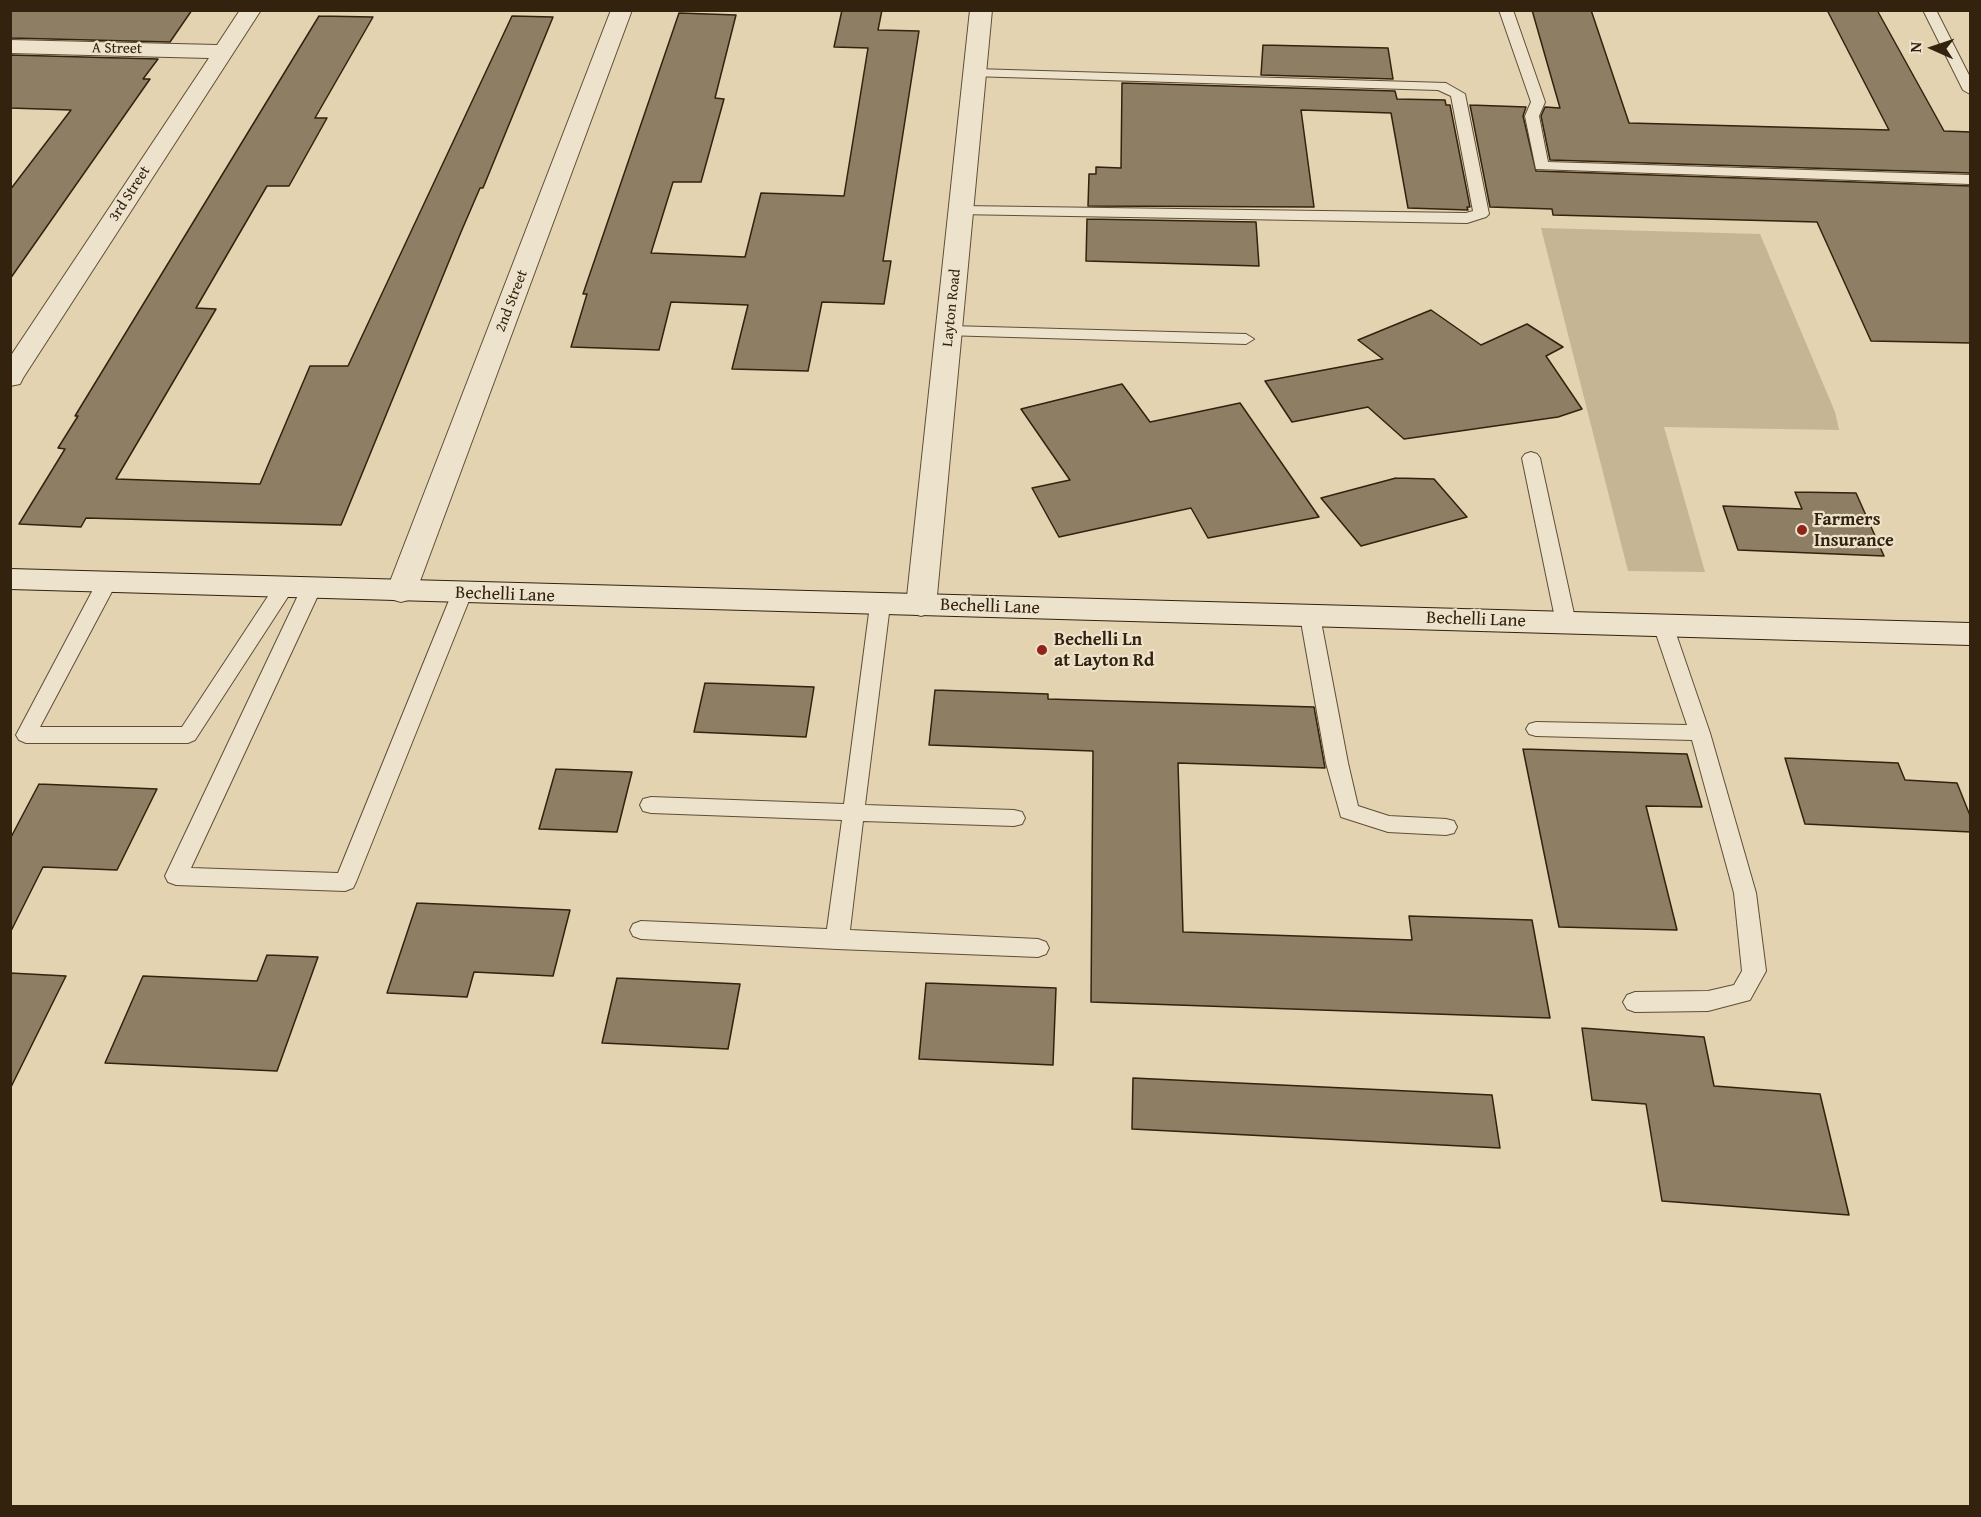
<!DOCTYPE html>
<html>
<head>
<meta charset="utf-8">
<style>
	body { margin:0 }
	#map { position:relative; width:1981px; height:1517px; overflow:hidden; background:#e3d3b1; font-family:"Gentium Book Plus",serif }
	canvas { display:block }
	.frame { position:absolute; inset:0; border:12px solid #32220e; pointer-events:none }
	.north { position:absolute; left:1903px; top:18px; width:60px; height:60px; -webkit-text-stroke:4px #ede2cc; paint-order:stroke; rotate:273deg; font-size:16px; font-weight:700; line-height:24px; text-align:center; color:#32220e }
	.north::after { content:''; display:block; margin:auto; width:21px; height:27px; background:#32220e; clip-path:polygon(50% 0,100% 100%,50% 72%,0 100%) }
</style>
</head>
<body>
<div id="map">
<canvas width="1981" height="1517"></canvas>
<div class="frame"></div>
<div class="north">N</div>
</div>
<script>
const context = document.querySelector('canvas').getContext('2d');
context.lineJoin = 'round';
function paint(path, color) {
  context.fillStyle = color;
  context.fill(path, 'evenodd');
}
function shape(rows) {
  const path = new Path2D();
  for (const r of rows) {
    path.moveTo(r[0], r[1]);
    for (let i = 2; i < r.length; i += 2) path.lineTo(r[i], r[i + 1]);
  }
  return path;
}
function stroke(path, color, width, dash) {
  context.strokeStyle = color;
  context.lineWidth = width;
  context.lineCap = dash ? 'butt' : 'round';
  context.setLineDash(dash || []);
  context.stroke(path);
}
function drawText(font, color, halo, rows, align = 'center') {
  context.font = font + ' "Gentium Book Plus",serif';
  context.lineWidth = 4.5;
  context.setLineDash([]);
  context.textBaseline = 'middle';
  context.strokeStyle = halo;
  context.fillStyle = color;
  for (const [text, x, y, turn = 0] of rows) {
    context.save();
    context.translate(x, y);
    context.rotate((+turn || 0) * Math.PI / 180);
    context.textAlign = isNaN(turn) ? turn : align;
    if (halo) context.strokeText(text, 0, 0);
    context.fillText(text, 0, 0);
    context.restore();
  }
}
paint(shape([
	[1541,228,1760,234,1835,412,1839,430,1664,427,1705,572,1628,571]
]), '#c5b595');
const building = shape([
	[10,10,192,10,170,42,10,38,10,10],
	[842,10,882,10,878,30,919,31,883,261,891,261,884,304,822,302,808,371,732,369,748,305,671,302,659,350,571,347,587,294,583,294,679,13,736,15,715,98,724,99,701,182,673,182,651,253,745,257,761,193,844,196,868,48,834,47,842,10],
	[1532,10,1591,10,1629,123,1889,130,1827,10,1877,10,1944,131,1971,132,1971,173,1550,160,1541,116,1545,107,1560,108,1532,10],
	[319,16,373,17,315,118,327,118,289,186,267,186,196,308,216,309,116,479,260,484,310,366,348,366,512,16,553,17,483,188,480,188,461,232,341,525,86,518,81,527,19,524,65,449,58,448,78,416,75,416,319,16],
	[1263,45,1388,48,1393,79,1261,75,1263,45],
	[10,55,158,59,143,79,150,79,10,279,10,190,71,110,10,108,10,55],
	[1122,83,1395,91,1397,99,1445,100,1446,105,1450,105,1470,207,1467,207,1468,210,1408,208,1391,113,1301,110,1314,207,1088,206,1089,174,1096,174,1096,167,1121,168,1122,83],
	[1470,105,1526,107,1523,116,1536,171,1971,186,1971,343,1871,341,1817,222,1553,215,1552,209,1490,207,1470,105],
	[1087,219,1256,222,1259,266,1086,261,1087,219],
	[1431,310,1481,345,1527,324,1563,347,1546,356,1582,409,1558,417,1404,439,1368,407,1292,422,1265,381,1383,359,1358,340,1431,310],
	[1122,384,1150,422,1240,403,1319,517,1208,538,1191,508,1059,537,1032,488,1070,480,1021,409,1122,384],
	[1396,478,1434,479,1467,517,1361,546,1321,498,1396,478],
	[1795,492,1856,493,1884,556,1738,550,1723,506,1802,509,1795,492],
	[705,683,814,687,806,737,694,732,705,683],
	[935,690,1048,694,1048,699,1314,707,1325,768,1178,763,1183,932,1412,940,1409,916,1532,920,1550,1018,1091,1002,1093,751,929,745,935,690],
	[1523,749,1687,754,1702,807,1646,806,1677,930,1559,927,1523,749],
	[1785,758,1898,763,1905,780,1957,783,1971,818,1971,832,1805,824,1785,758],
	[556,769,632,772,617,832,539,829,556,769],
	[39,784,157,789,117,870,43,867,10,933,10,839,39,784],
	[417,903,570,910,553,976,474,972,467,997,387,993,417,903],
	[267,955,318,957,277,1071,105,1063,143,976,257,981,267,955],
	[10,973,66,976,10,1089,10,973],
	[617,978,740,984,728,1049,602,1043,617,978],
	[926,983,1056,988,1053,1065,919,1059,926,983],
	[1582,1028,1704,1037,1714,1086,1820,1094,1849,1215,1662,1201,1646,1104,1592,1100,1582,1028],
	[1133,1078,1492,1095,1500,1148,1132,1129,1133,1078]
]);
paint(building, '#8e7e63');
stroke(building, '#32220e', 1.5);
const service = shape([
	[1499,10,1513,10,1545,102,1539,116,1548,162,1970,175,1970,184,1536,169,1525,116,1531,102,1499,10],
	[1923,10,1936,10,1970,77,1970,94,1963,90,1923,10],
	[975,69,1446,83,1465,94,1489,214,1486,217,1467,223,957,214,954,211,962,206,1466,213,1473,211,1451,96,1438,90,970,76,968,73,975,69],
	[950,326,1246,334,1254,339,1246,344,944,335,942,331,944,327,950,326],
	[1531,452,1537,454,1540,458,1576,623,1573,628,1566,630,1559,628,1556,623,1522,458,1525,454,1531,452],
	[107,576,114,577,117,582,40,727,182,727,276,584,283,583,290,584,293,589,195,740,188,743,26,743,19,740,16,735,97,582,100,577,107,576],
	[311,583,318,584,321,589,191,868,338,873,452,593,455,588,462,586,469,588,472,593,356,882,353,888,345,891,176,885,168,882,165,876,301,589,304,584,311,583],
	[880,598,887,600,890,605,865,805,1014,810,1022,812,1025,818,1022,824,1014,826,863,821,850,930,1038,939,1046,942,1049,948,1046,954,1038,957,837,949,641,939,633,936,630,930,633,924,641,921,827,929,842,820,651,813,643,811,640,805,643,799,651,797,844,804,870,605,873,600,880,598],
	[1310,609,1317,611,1320,616,1348,763,1358,806,1389,816,1446,819,1454,821,1457,827,1454,833,1446,835,1388,832,1341,817,1326,763,1300,616,1303,611,1310,609],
	[1663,618,1670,620,1673,625,1710,733,1756,893,1766,971,1750,1000,1708,1011,1635,1012,1627,1009,1623,1002,1627,995,1635,992,1708,991,1734,985,1742,971,1734,893,1692,740,1536,736,1529,734,1526,729,1529,724,1536,722,1687,725,1653,625,1656,620,1663,618]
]);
const minor = shape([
	[240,10,261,10,23,378,20,384,10,386,10,357,209,58,10,53,10,40,217,45,240,10],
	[611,10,632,10,416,592,412,599,401,602,390,599,386,592,611,10],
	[970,10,992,10,936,606,932,613,921,616,910,613,906,606,970,10]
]);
const secondary = shape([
	[10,569,1970,623,1970,645,10,589,10,569]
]);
stroke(service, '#5e4e37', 2);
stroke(minor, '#5e4e37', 2);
stroke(secondary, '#32220e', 2);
paint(service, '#ede2cc');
paint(minor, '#ede2cc');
paint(secondary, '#ede2cc');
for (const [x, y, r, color] of [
	[1802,530,6,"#8f2418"],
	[1042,650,6,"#8f2418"]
]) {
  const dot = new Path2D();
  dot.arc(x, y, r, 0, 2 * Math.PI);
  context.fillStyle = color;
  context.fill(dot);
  stroke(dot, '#ede2cc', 2);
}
drawText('15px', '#32220e', '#ede2cc', [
	["A Street",117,49,1],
	["3rd Street",130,194,-57],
	["2nd Street",512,301,-69],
	["Layton Road",952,308,-84]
]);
drawText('bold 18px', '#32220e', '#ede2cc', [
	["Farmers",1814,520],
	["Insurance",1814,541],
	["Bechelli Ln",1054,640],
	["at Layton Rd",1054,661]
], 'left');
drawText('18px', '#32220e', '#ede2cc', [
	["Bechelli Lane",505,595,2],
	["Bechelli Lane",990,607,2],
	["Bechelli Lane",1476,620,2]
]);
</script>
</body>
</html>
